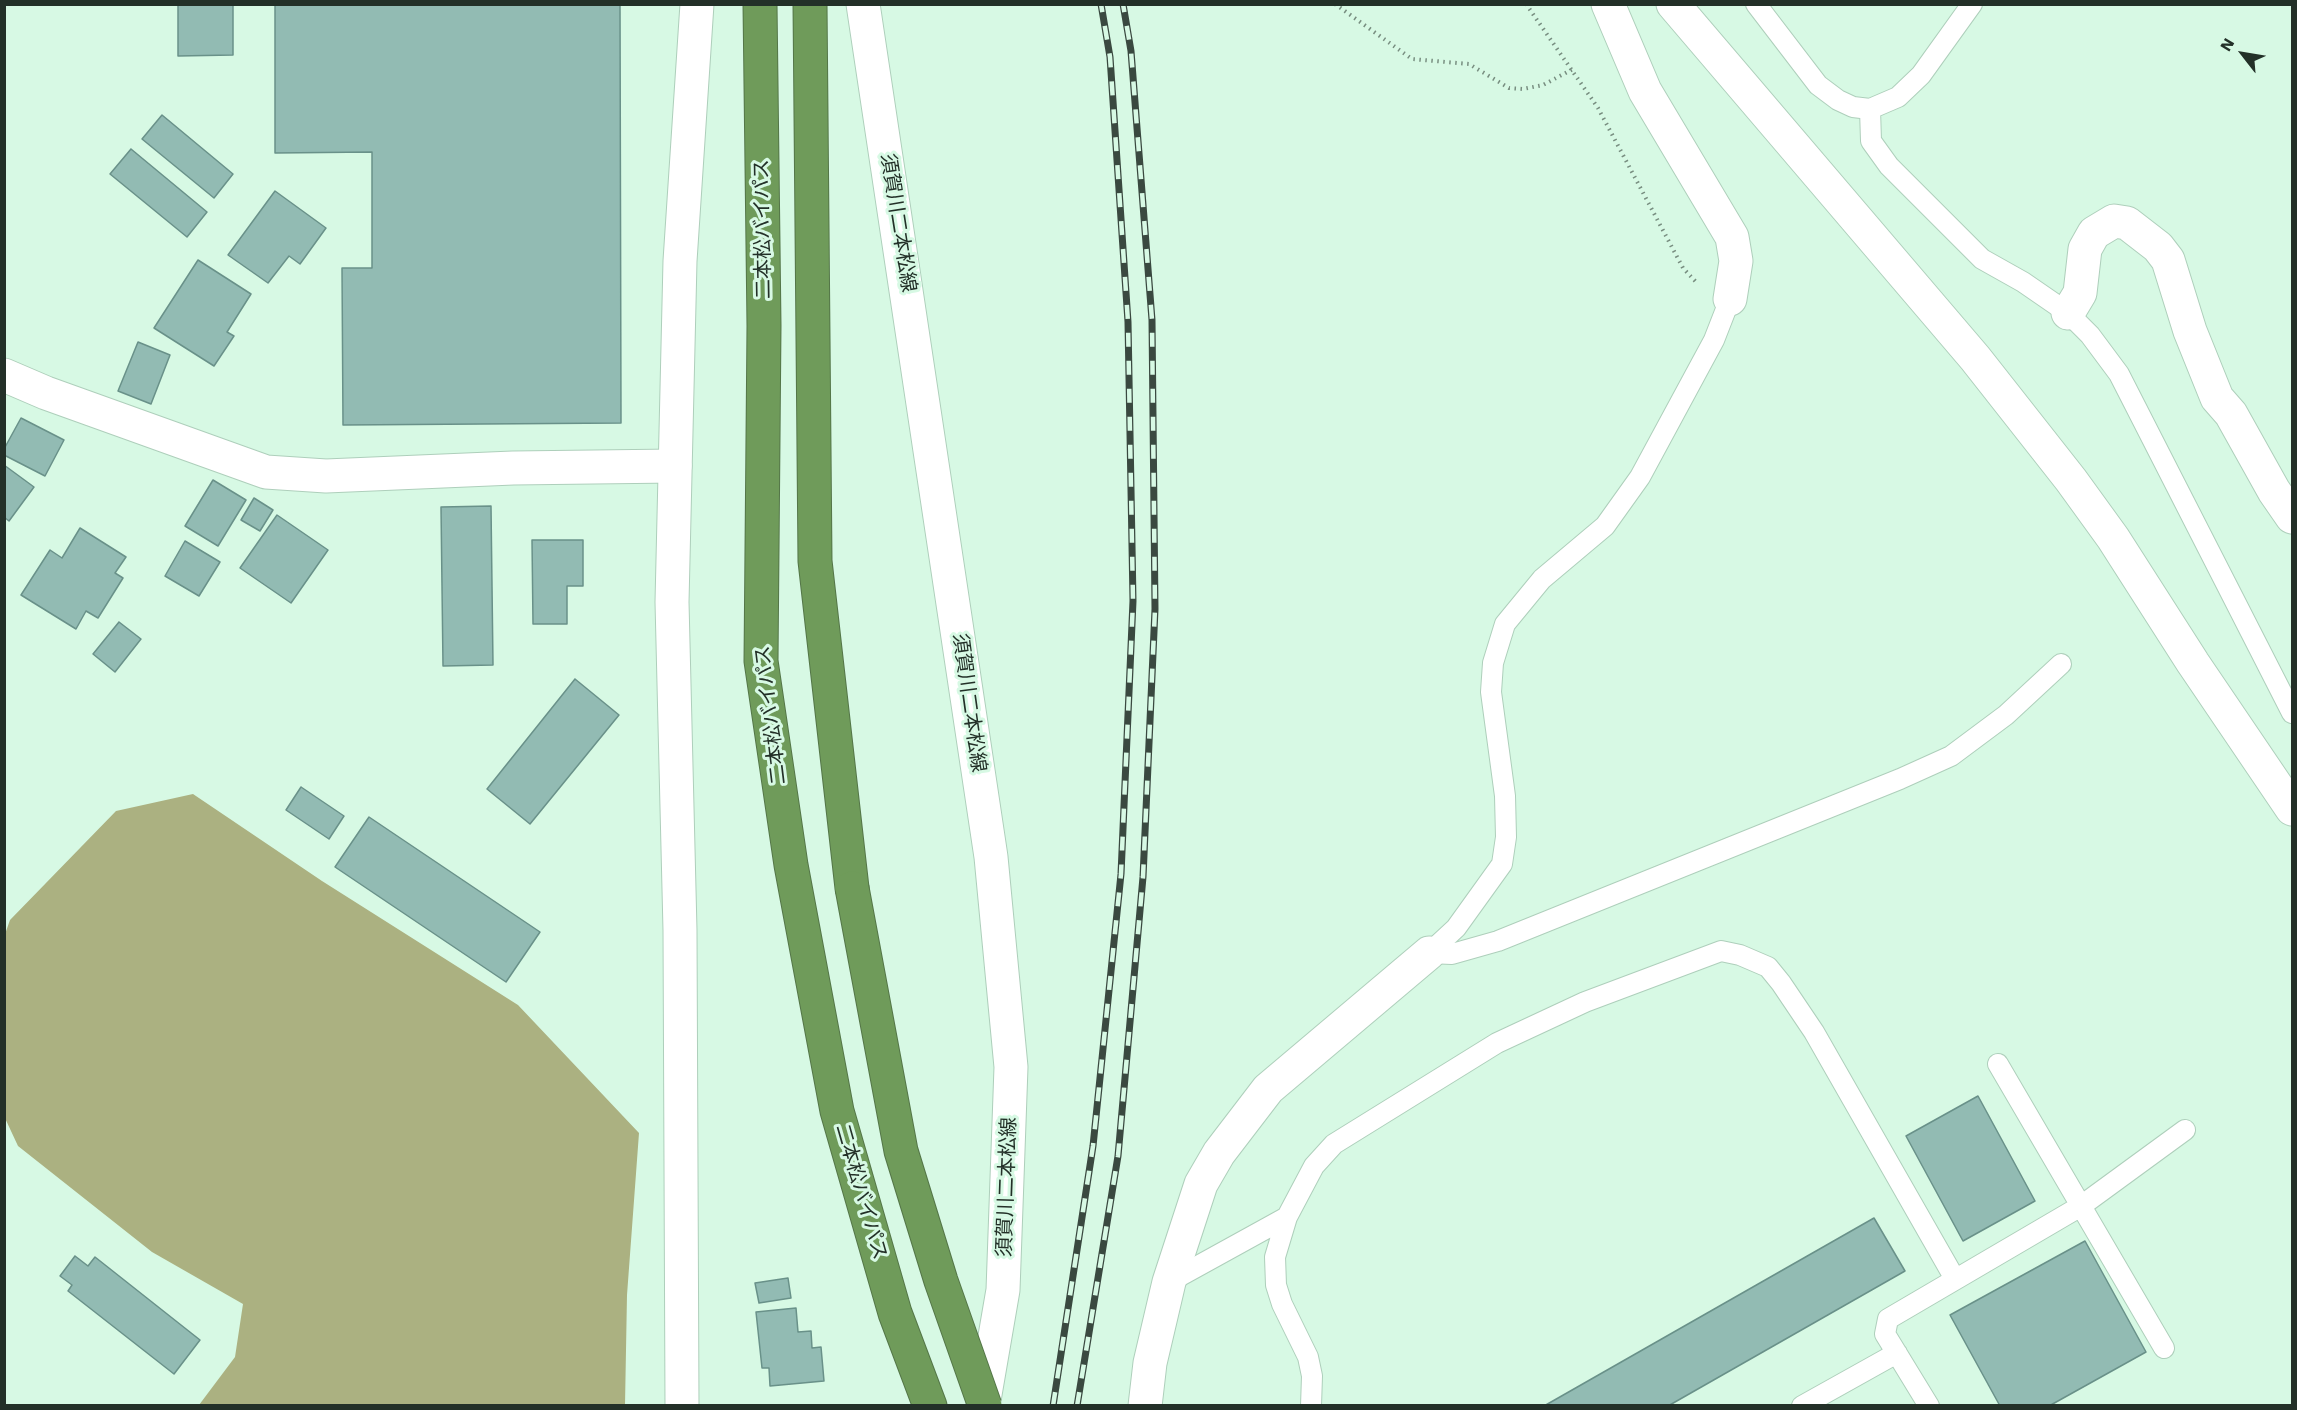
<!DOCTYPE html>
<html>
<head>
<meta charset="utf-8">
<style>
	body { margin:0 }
	#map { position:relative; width:2297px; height:1410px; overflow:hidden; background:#d7f9e4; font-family:"Work Sans",sans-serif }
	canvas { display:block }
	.frame { position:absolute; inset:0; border:6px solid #233028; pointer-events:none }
	.north { position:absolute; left:2213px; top:24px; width:60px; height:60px; -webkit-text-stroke:4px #d7f9e4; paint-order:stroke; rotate:301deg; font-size:16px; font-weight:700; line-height:24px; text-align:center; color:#233028 }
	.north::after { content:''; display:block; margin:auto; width:21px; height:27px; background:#233028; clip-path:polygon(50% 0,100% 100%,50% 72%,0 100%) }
</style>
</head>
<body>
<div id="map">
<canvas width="2297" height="1410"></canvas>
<div class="frame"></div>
<div class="north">N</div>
</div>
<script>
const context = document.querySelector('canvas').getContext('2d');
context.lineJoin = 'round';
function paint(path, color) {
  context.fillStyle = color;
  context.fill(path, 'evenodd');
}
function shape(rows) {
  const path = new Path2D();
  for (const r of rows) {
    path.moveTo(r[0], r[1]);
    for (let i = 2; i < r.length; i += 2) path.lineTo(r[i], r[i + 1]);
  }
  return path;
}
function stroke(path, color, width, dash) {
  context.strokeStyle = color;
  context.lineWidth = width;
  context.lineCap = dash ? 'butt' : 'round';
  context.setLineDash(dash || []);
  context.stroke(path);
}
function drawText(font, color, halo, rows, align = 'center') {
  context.font = font + ' "Work Sans","Noto Sans JP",sans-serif';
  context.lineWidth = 6;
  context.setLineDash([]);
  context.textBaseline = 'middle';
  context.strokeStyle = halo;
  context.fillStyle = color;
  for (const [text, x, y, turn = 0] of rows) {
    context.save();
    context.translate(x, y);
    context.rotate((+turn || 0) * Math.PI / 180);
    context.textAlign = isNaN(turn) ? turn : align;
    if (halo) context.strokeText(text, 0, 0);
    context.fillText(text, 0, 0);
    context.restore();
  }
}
paint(shape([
	[193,794,322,881,518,1005,639,1133,627,1295,625,1405,199,1405,235,1357,243,1304,152,1252,18,1146,4,1116,4,937,10,920,116,811]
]), '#abb181');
const building = shape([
	[178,4,233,4,233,55,178,56,178,4],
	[275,4,620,4,621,423,343,425,342,268,372,268,372,152,275,153,275,4],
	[162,115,233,174,214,198,142,139,162,115],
	[131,149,207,212,187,237,110,174,131,149],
	[275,191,326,228,300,264,289,256,268,283,228,255,275,191],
	[198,260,251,294,227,332,234,336,214,366,154,328,198,260],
	[138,342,170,355,151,404,118,391,138,342],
	[21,418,64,440,45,476,4,455,4,449,21,418],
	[4,465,34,487,9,521,4,517,4,465],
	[213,480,246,500,218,546,185,526,213,480],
	[254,498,273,510,260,531,241,520,254,498],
	[491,506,493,665,443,666,441,507,491,506],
	[277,515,328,550,291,603,240,568,277,515],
	[80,528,126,557,115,573,123,578,98,618,86,611,76,629,21,595,50,550,62,558,80,528],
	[532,540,583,540,583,586,567,586,567,624,533,624,532,540],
	[185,541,220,562,199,596,165,576,185,541],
	[119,622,141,639,115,672,93,654,119,622],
	[575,679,619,715,530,824,487,789,575,679],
	[301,787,344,816,329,839,286,810,301,787],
	[369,817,540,932,506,982,335,867,369,817],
	[1978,1096,2035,1201,1963,1241,1906,1136,1978,1096],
	[1874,1218,1905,1271,1668,1406,1544,1406,1874,1218],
	[2085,1241,2146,1352,2049,1406,2000,1406,1950,1315,2085,1241],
	[75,1256,88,1266,95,1257,200,1340,174,1374,68,1291,72,1285,60,1276,75,1256],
	[788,1278,791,1298,759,1303,755,1283,788,1278],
	[796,1308,798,1332,811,1331,812,1348,821,1347,824,1381,770,1386,769,1368,762,1368,756,1312,796,1308]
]);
paint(building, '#92bbb3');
stroke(building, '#699189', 1.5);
const lane = shape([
	[1756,4,1818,85,1838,100,1853,107,1870,109,1898,97,1921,75,1972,4],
	[1870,109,1871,141,1889,166,1982,259,2023,282,2068,313,2090,335,2119,374,2292,713],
	[1429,953,1456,928,1502,864,1506,837,1505,796,1491,692,1493,663,1505,624,1542,579,1605,526,1640,477,1714,340,1730,299],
	[1429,953,1452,954,1498,941,1900,779,1951,756,2006,715,2061,664],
	[1998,1064,2164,1348],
	[1169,1282,1287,1217],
	[1311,1406,1312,1376,1308,1357,1282,1304,1276,1285,1275,1257,1287,1217,1314,1166,1334,1144,1497,1043,1585,1002,1721,951,1740,955,1768,967,1781,983,1814,1032,1955,1279],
	[1802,1406,1897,1353],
	[1929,1406,1885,1334,1888,1319,2081,1206,2185,1130]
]);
const street = shape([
	[1608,4,1645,91,1732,237,1736,261,1730,299],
	[1673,4,1975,358,2071,480,2113,538,2193,663,2292,809],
	[2068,313,2080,293,2085,249,2094,233,2114,221,2127,223,2158,247,2168,260,2190,331,2217,398,2231,414,2274,491,2292,517],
	[4,375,46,393,266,472,326,476,513,468,675,466]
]);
const secondary = shape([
	[863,4,991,857,1011,1067,1003,1290,983,1406],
	[682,1406,680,930,672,602,680,261,697,4],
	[1145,1406,1150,1363,1169,1282,1201,1184,1219,1153,1268,1089,1429,953]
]);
const highway = shape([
	[760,4,764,326,761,661,791,865,837,1111,895,1313,930,1406],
	[810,4,815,561,852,888]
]);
stroke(lane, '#aecfbb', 22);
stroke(street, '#aecfbb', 35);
stroke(secondary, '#aecfbb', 35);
stroke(highway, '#547648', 35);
stroke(shape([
	[1335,4,1412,59,1469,64,1509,88,1523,89,1543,85,1573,69],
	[1526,4,1598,108,1683,268,1697,283]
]), '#788e80', 4, [1.5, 4.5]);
stroke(lane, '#fff', 20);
stroke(street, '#fff', 33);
stroke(secondary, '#fff', 33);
stroke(highway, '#6f9b5a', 33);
const rail = shape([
	[1053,1406,1093,1146,1121,874,1133,601,1128,322,1110,57,1101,4],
	[1077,1406,1118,1156,1143,877,1155,609,1152,320,1131,51,1123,4]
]);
stroke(rail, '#3a4940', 7);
stroke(rail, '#d7f9e4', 4.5, [14]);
const highwayBridge = shape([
	[852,888,901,1151,941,1281,985,1406]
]);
stroke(highwayBridge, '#547648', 35, []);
stroke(highwayBridge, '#6f9b5a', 33);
drawText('20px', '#233028', '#d7f9e4', [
	["須賀川二本松線",898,223,81],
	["二本松バイパス",763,229,-91],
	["須賀川二本松線",969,703,82],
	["二本松バイパス",771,715,-97],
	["須賀川二本松線",1007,1187,-88],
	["二本松バイパス",861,1192,74]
]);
</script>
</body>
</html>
